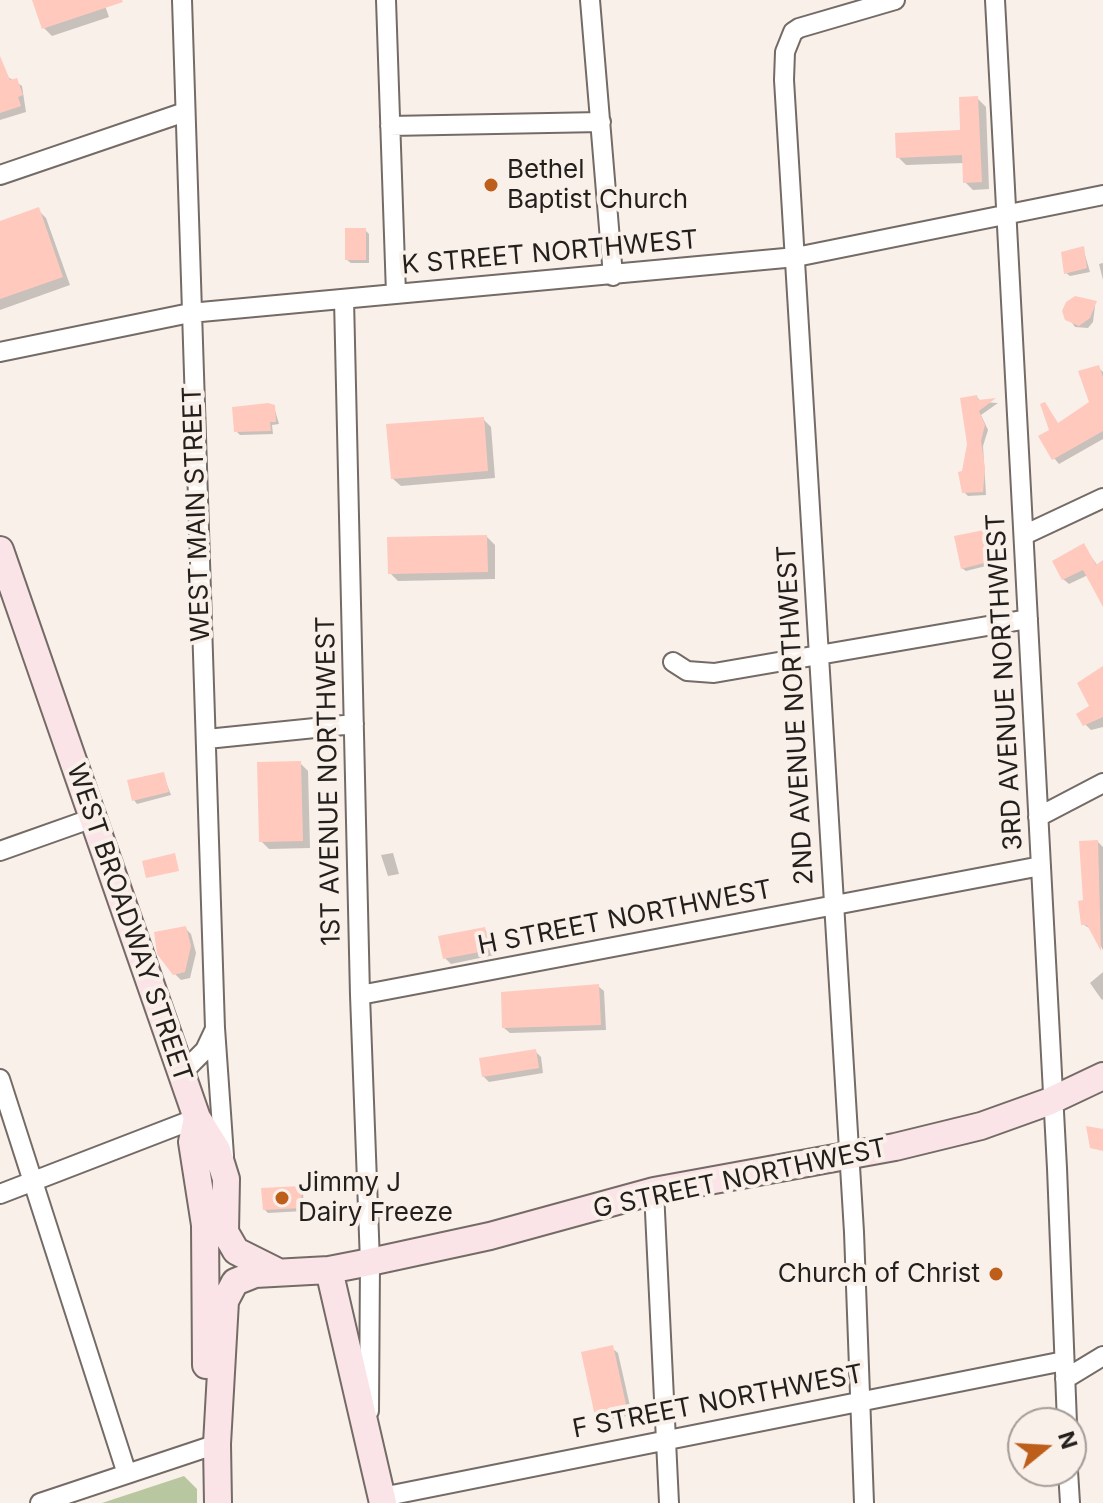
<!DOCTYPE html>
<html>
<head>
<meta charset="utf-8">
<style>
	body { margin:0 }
	#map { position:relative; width:1103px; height:1503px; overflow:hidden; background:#faf0ea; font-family:Inter,sans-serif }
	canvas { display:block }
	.north { position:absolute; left:1007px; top:1407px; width:80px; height:80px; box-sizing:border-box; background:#faf0ea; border:2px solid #a49c98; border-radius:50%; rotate:72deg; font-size:22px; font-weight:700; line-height:32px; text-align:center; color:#231f1d }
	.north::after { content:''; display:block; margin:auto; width:28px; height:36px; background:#be5e1b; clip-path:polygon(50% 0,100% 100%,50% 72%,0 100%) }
</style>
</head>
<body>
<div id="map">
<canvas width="1103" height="1503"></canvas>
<div class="north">N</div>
</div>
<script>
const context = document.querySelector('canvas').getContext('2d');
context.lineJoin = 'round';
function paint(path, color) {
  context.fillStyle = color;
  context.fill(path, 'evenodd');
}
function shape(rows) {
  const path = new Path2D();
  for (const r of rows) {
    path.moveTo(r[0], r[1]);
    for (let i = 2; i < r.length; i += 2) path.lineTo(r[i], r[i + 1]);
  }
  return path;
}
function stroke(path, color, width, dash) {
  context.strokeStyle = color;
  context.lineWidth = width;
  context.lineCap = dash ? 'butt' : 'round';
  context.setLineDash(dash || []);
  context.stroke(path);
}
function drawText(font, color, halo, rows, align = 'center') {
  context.font = font + ' Inter,sans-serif';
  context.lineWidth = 8;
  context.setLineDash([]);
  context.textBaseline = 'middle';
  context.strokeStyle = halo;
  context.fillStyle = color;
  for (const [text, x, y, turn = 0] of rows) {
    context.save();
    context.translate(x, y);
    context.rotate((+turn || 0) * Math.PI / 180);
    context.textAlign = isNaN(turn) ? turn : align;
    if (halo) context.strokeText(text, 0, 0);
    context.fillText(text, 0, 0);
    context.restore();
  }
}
paint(shape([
	[184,1476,197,1489,197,1503,102,1503]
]), '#b9c7a1');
paint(shape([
	[34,0,103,0,109,17,52,36,44,28],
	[8,77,22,86,26,112,0,120,0,80],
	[978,99,986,107,989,189,973,190,965,182,965,163,906,165,898,157,962,132],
	[38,210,46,218,70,285,0,310,0,223],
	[365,230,369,234,369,263,351,263,347,260],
	[1083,248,1090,272,1070,276,1066,273],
	[1103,263,1103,280,1099,264],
	[1092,302,1095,306,1093,322,1088,328,1075,327,1064,311],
	[1098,367,1103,372,1103,439,1059,464,1054,458,1045,404,1059,425,1091,403],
	[977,397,981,402,998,403,981,415,988,430,983,446,986,495,968,496,964,492,964,473],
	[274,407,279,424,272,425,273,434,240,435,236,431],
	[483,419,491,427,495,478,401,486,392,478],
	[984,532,994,564,966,571,962,568],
	[487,537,495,545,495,579,398,581,390,573],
	[1084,546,1097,565,1103,562,1103,599,1088,575,1069,584,1063,579],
	[1103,669,1103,727,1091,730,1085,724],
	[300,763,308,771,310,848,269,849,261,841],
	[163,774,171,795,137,804,134,800],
	[1098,842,1103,847,1103,950,1092,930,1083,924],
	[393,853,399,874,388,876,381,855],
	[185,928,191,934,196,953,190,978,181,980,175,974],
	[484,929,490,935,494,955,451,964,445,958],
	[1103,972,1103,999,1102,1000,1090,983],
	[598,986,604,991,606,1030,510,1033,504,1028],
	[535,1051,541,1057,543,1073,489,1082,483,1076],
	[300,1188,303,1191,304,1211,268,1213,264,1209],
	[612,1348,618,1353,632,1415,603,1421,597,1415]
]), '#0003');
paint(shape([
	[32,0,122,0,123,2,42,29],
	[0,56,10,80,17,78,23,95,18,97,21,106,0,113],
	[978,96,982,182,963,183,962,155,896,158,895,133,960,130,959,97],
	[39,207,63,277,0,299,0,221],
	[345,228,366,228,366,260,345,260],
	[1084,246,1087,268,1064,274,1061,252],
	[1075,296,1097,301,1090,318,1079,326,1065,320,1062,311,1066,302],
	[1099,365,1103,377,1103,431,1052,460,1038,436,1049,430,1040,404,1045,402,1058,423,1089,402,1078,371],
	[977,395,978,400,996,398,979,411,985,425,981,441,985,468,983,492,962,493,958,472,962,471,967,444,960,398],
	[268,403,275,405,276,422,270,422,271,431,234,432,232,407],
	[484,417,488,471,391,479,386,424],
	[984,530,992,561,961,569,954,536],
	[487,535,488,572,388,574,387,537],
	[1084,543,1096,565,1103,560,1103,607,1083,570,1062,580,1052,561],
	[1103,666,1103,717,1083,726,1076,714,1089,706,1077,683],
	[301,761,303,841,259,842,257,762],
	[164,772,169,792,132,801,127,780],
	[1098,840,1101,951,1087,925,1081,925,1078,901,1083,900,1079,841],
	[175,853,179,871,146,878,142,861],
	[186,926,191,946,185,972,173,975,157,954,154,932],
	[485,927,490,950,443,959,438,936],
	[599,984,601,1025,502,1028,501,992],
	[536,1049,539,1068,482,1077,479,1058],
	[1086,1126,1103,1129,1103,1151,1090,1148],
	[301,1186,302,1208,263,1210,261,1188],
	[613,1345,627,1409,595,1416,581,1352]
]), '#ffc9bd');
const street = shape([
	[182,0,215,1028,224,1156],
	[386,0,396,294],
	[590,0,613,276],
	[995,0,1057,1168,1067,1423],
	[390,126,601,122],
	[0,175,185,112],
	[344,299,360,995,370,1262,369,1411],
	[0,352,190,313,796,257,1103,195],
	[1024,535,1103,498],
	[673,662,687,671,714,673,1028,619],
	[207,739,354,724],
	[1038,817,1103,783],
	[0,851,93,818],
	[360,995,1041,866],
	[181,1074,205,1050,214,1031],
	[0,1079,127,1474],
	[654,1191,669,1503],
	[0,1194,197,1118],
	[1065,1379,1103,1356],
	[1068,1471,1070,1503],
	[382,1497,1064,1361],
	[40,1503,217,1444],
	[864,1503,854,1232,784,80,785,52,793,32,799,28,895,0]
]);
const secondary = shape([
	[0,550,197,1118,217,1150,226,1179,225,1232,236,1251,276,1271],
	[197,1118,192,1142,205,1225,206,1365],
	[329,1270,383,1503],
	[218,1503,217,1444,225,1301,235,1282,255,1274,329,1270,370,1262,490,1236,654,1191,895,1147,981,1126,1048,1102,1103,1076]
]);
stroke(street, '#746b66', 22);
stroke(secondary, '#746b66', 30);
stroke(street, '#fff', 18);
stroke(secondary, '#fbe4e7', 26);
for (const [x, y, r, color] of [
	[491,185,8,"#be5e1b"],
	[282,1198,8,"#be5e1b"],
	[996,1274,8,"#be5e1b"]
]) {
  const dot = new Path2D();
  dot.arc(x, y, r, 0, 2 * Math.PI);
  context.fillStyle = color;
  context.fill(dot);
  stroke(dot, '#faf0ea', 3);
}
drawText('26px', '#231f1d', '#faf0ea', [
	["Bethel",507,170],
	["Baptist Church",507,200],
	["Jimmy J",298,1183],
	["Dairy Freeze",298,1213],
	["Church of Christ",980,1274,"right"]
], 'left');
drawText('26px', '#231f1d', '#faf0ea', [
	["K STREET NORTHWEST",550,253,-5],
	["WEST MAIN STREET",197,514,-92],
	["3RD AVENUE NORTHWEST",1005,682,-93],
	["2ND AVENUE NORTHWEST",796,715,-93],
	["1ST AVENUE NORTHWEST",329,781,-91],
	["H STREET NORTHWEST",625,918,-11],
	["WEST BROADWAY STREET",129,923,71],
	["G STREET NORTHWEST",740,1179,-12],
	["F STREET NORTHWEST",718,1402,-11]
]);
</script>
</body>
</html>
